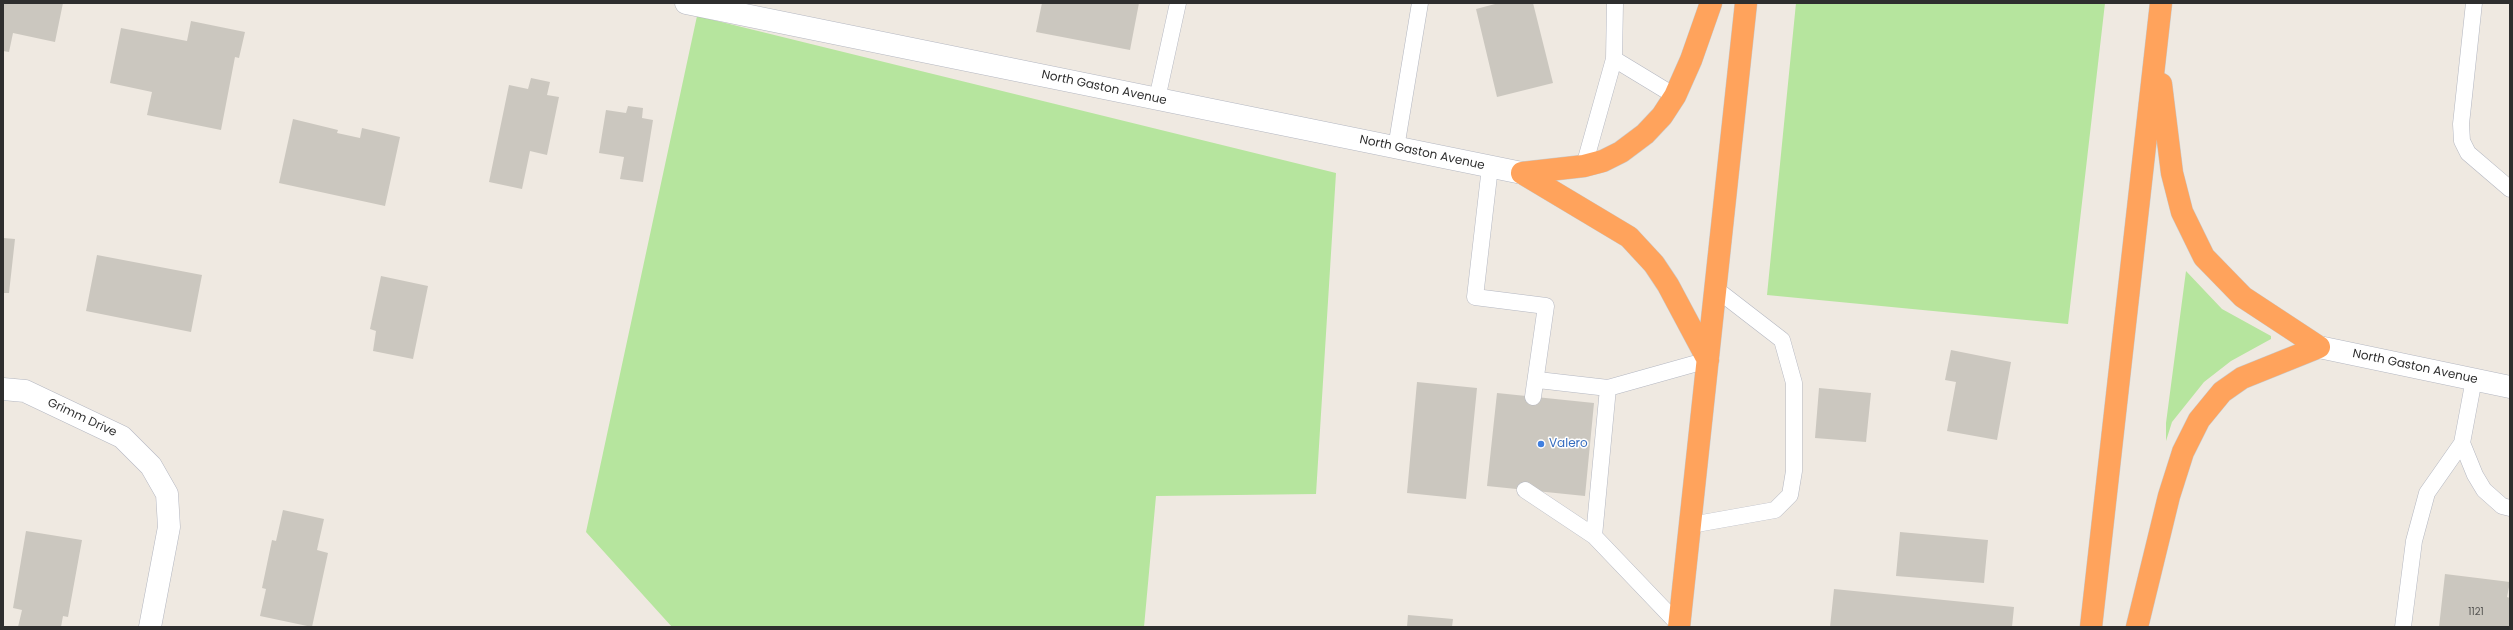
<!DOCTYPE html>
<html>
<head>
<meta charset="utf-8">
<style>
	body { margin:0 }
	#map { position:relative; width:2513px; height:630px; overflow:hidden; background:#efe9e1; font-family:Poppins,sans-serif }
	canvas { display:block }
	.frame { position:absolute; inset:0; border:4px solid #2e2e2e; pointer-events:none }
</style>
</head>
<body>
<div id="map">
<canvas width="2513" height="630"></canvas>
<div class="frame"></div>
</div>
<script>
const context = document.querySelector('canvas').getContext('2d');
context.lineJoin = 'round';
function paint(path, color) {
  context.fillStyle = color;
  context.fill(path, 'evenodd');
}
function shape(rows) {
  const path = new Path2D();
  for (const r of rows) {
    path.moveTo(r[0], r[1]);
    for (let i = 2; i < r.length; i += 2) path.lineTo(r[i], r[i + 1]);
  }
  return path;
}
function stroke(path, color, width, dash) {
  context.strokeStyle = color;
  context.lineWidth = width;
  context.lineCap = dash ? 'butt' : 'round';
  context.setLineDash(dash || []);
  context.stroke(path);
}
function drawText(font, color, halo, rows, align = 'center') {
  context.font = font + ' Poppins,sans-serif';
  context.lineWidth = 3;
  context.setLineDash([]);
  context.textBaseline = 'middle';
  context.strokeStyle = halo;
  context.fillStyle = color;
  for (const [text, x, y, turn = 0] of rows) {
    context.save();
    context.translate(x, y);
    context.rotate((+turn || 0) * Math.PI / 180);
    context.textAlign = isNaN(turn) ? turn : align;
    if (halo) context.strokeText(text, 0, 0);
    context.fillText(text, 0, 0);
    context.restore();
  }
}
paint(shape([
	[1796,3,2105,3,2068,324,1767,295],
	[697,16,1336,173,1316,494,1156,496,1144,627,672,627,586,532],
	[2186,271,2222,309,2271,336,2271,339,2231,361,2204,382,2172,422,2166,441,2166,423]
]), '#b6e59e');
paint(shape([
	[3,3,63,3,55,42,13,33,9,52,3,51],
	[1042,3,1139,3,1130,50,1036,32],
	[1499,3,1533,3,1553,83,1497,97,1476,9],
	[191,21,245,32,239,58,235,57,221,130,147,115,152,92,110,83,121,28,187,41],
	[531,78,550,82,547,95,559,97,547,155,530,151,522,189,489,182,509,85,528,89],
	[628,106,643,108,642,118,653,120,643,182,620,179,624,157,599,153,606,110,626,113],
	[293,119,338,130,337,133,360,138,362,128,400,137,385,206,279,183],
	[3,238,15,239,9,293,3,293],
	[97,255,202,275,191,332,86,311],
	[381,276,428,286,413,359,373,351,376,331,370,329],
	[1951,350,2011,362,1997,440,1947,431,1956,382,1945,380],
	[1417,382,1477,388,1466,499,1407,493],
	[1819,388,1871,393,1866,442,1815,438],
	[1497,393,1594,403,1585,496,1487,486],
	[283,510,324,519,317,550,328,553,312,627,260,616,266,589,262,588,272,540,276,541],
	[26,531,82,540,68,617,63,616,61,627,18,627,22,610,13,608],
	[1900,532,1988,540,1984,583,1896,576],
	[2445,574,2510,582,2507,597,2510,598,2510,627,2439,627],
	[1834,589,2014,607,2012,627,1830,627],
	[1408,615,1453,619,1452,627,1407,627]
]), '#cbc7bf');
const lane = shape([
	[2474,3,2461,124,2462,141,2468,153,2510,189],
	[1614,59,1675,96],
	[1157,99,1178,3],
	[1396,148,1420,3],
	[1584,166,1614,59,1615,3],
	[1490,167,1475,297,1546,306,1533,397],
	[1538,380,1608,388],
	[2462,443,2475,475,2484,490,2502,506,2510,508],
	[1525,490,1594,536],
	[1691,525,1775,510,1790,495,1794,471,1794,383,1782,340,1716,289],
	[1681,627,1594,536,1608,388,1708,360],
	[2403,627,2414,541,2427,493,2462,443,2474,379]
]);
const street = shape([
	[686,3,1522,173],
	[2319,347,2510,387],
	[3,389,25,391,122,437,151,466,167,494,169,527,150,627]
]);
const highway = shape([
	[2161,84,2172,173,2182,212,2204,257,2243,297,2319,347],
	[1522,173,1584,166,1603,161,1621,152,1645,134,1662,116,1675,96,1691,60,1711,3],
	[1522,173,1629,237,1654,264,1668,285,1708,360],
	[1679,627,1746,3],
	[2091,627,2161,3],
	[2137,627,2169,496,2183,452,2199,420,2222,392,2242,378,2319,347]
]);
stroke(lane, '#b4b7c1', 17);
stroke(street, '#b4b7c1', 23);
stroke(highway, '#c9c9c9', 23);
stroke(lane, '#fff', 16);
stroke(street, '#fff', 22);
stroke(highway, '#ffa35c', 22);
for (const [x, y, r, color] of [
	[1541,444,4,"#3f7fe0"]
]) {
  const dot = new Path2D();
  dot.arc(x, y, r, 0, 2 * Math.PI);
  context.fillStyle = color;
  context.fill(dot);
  stroke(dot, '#fff', 1.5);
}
drawText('10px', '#555452', null, [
	["1121",2476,612]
]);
drawText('12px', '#2e2e2e', '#fff', [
	["North Gaston Avenue",1104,88,12],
	["North Gaston Avenue",1422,153,12],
	["North Gaston Avenue",2415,367,12],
	["Grimm Drive",82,418,25]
]);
drawText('12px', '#366cbe', '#fff', [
	["Valero",1549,444]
], 'left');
</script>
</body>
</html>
